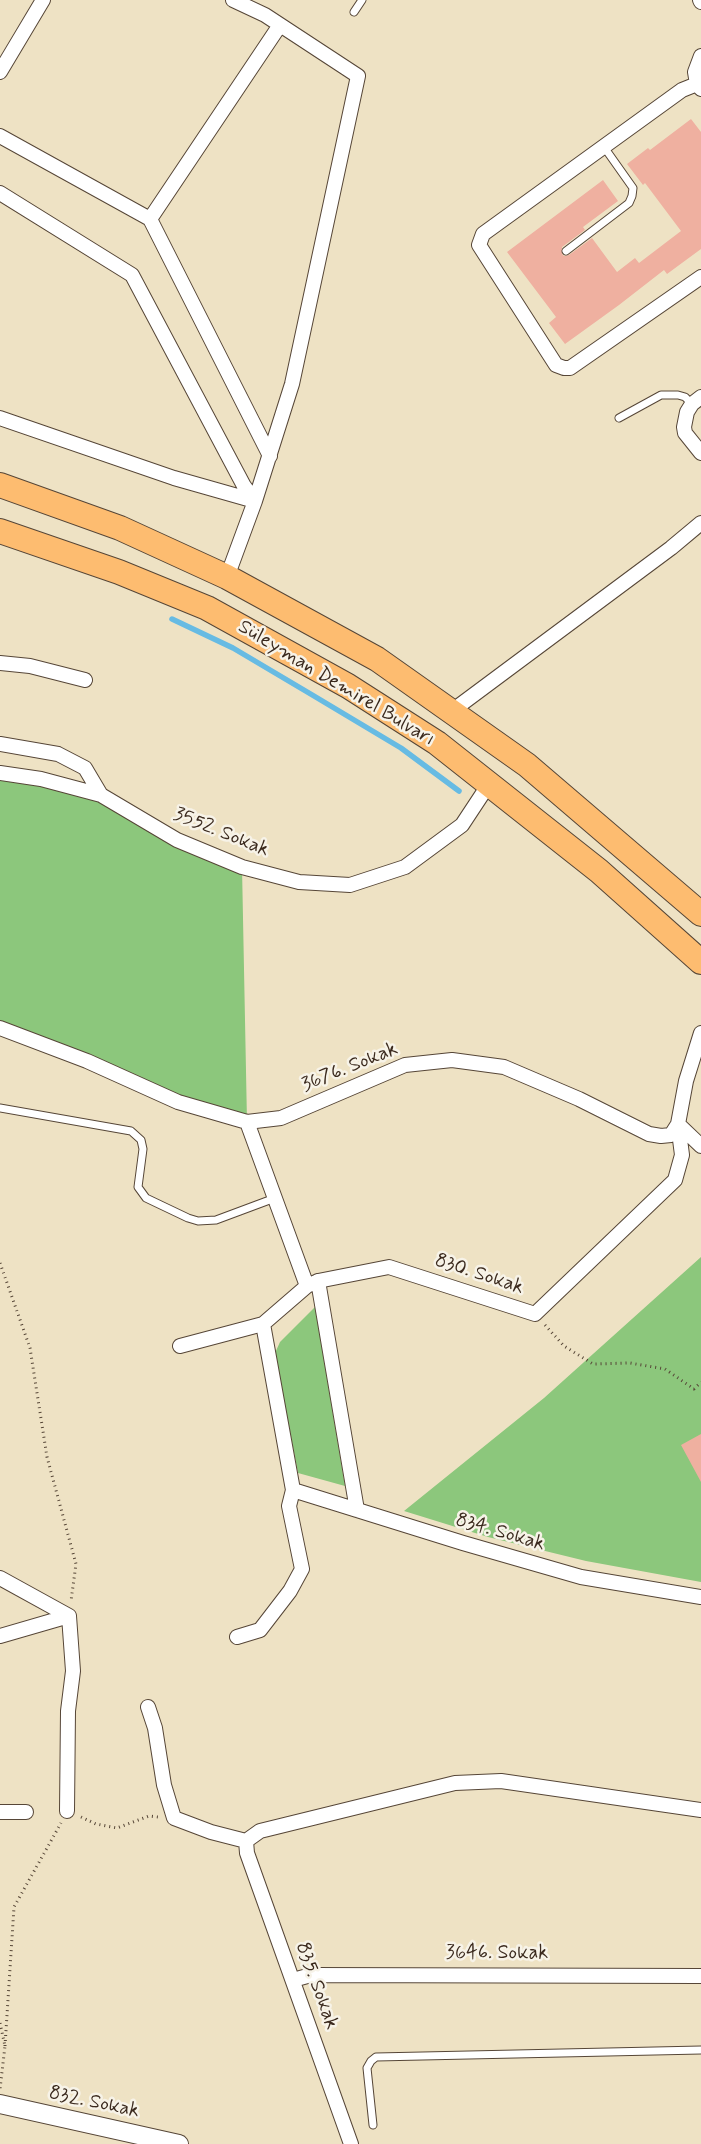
<!DOCTYPE html>
<html>
<head>
<meta charset="utf-8">
<style>
	body { margin:0 }
	canvas { display:block; background:#eee2c4 }
</style>
</head>
<body>
<canvas width="701" height="2144"></canvas>
<script>
const context = document.querySelector('canvas').getContext('2d');
context.lineJoin = 'round';
function paint(path, color) {
  context.fillStyle = color;
  context.fill(path, 'evenodd');
}
function shape(rows) {
  const path = new Path2D();
  for (const r of rows) {
    path.moveTo(r[0], r[1]);
    for (let i = 2; i < r.length; i += 2) path.lineTo(r[i], r[i + 1]);
  }
  return path;
}
function stroke(path, color, width, dash) {
  context.strokeStyle = color;
  context.lineWidth = width;
  context.lineCap = dash ? 'butt' : 'round';
  context.setLineDash(dash || []);
  context.stroke(path);
}
function drawText(font, color, halo, rows, align = 'center') {
  context.font = font + ' Mynerve,sans-serif';
  context.lineWidth = 5;
  context.setLineDash([]);
  context.textBaseline = 'middle';
  context.strokeStyle = halo;
  context.fillStyle = color;
  for (const [text, x, y, turn = 0] of rows) {
    context.save();
    context.translate(x, y);
    context.rotate((+turn || 0) * Math.PI / 180);
    context.textAlign = isNaN(turn) ? turn : align;
    if (halo) context.strokeText(text, 0, 0);
    context.fillText(text, 0, 0);
    context.restore();
  }
}
paint(shape([
	[0,773,101,795,242,867,247,1122,0,1028],
	[701,1257,701,1582,586,1561,488,1537,404,1511,544,1398],
	[315,1307,345,1486,298,1473,275,1353,280,1342]
]), '#8cc77c');
stroke(shape([
	[172,619,233,648,314,696,401,748,459,791]
]), '#67bbe3', 5.5);
paint(shape([
	[691,119,701,132,701,249,667,274,664,270,619,305,565,344,549,323,556,317,507,252,603,180,618,201,583,227,585,230,562,247,562,254,564,256,569,255,592,238,617,272,635,258,639,263,681,231,645,183,643,185,627,164,648,148,650,150],
	[701,1434,701,1482,681,1445]
]), '#efb0a0');
const service = shape([
	[354,12,362,0],
	[566,251,629,203,632,196,633,188,604,147],
	[619,418,661,395,678,395,685,397,692,404],
	[0,1108,131,1131,141,1140,143,1149,138,1187,146,1198,188,1218,198,1221,216,1220,275,1198],
	[373,2125,367,2068,371,2061,376,2057,701,2050]
]);
const minor = shape([
	[700,0,701,2],
	[701,56,695,72,697,84,701,89],
	[0,72,43,0],
	[697,84,682,90,483,234,479,245,556,365,564,368,570,368,701,277],
	[0,136,150,219,270,456],
	[0,193,132,275,244,486,255,501],
	[150,219,280,25],
	[701,397,692,404,687,412,684,427,685,433,701,453],
	[0,418,174,478,255,501],
	[227,577,255,501,292,384,358,76,265,15,233,0],
	[0,663,30,666,85,680],
	[452,711,671,548,701,523],
	[0,744,58,754,85,768,101,795],
	[0,773,41,779,101,795,177,840,242,867,299,882,350,885,405,867,462,825,489,784],
	[0,1028,87,1061,178,1102,247,1122,281,1118,405,1065,452,1060,504,1067,579,1099,649,1134,661,1136,671,1135,678,1124,686,1081,701,1033],
	[247,1122,307,1286],
	[678,1124,701,1146],
	[318,1281,357,1510],
	[180,1346,263,1324,307,1286,318,1281,389,1267,535,1314,675,1180,682,1155,678,1124],
	[293,1490,463,1543,581,1577,701,1597],
	[0,1578,69,1616,73,1671,68,1711,67,1811],
	[0,1636,69,1616],
	[237,1637,260,1630,290,1591,302,1569,289,1506,293,1490,263,1324],
	[148,1707,155,1728,164,1785,174,1818,211,1832,246,1841],
	[0,1812,26,1812],
	[246,1841,260,1831,455,1783,501,1781,701,1810],
	[246,1841,247,1853,351,2144],
	[293,1980,311,1975,701,1976]
]);
const tertiary = shape([
	[0,2104,179,2144]
]);
const trunk = shape([
	[0,485,120,528,227,577,377,659,527,765,701,914],
	[0,531,119,572,207,608,348,686,437,743,599,871,701,962]
]);
stroke(service, '#564637', 9);
stroke(minor, '#564637', 16);
stroke(tertiary, '#564637', 20);
stroke(trunk, '#564637', 26);
stroke(shape([
	[0,1263,30,1348,47,1457,76,1564,71,1601],
	[545,1325,564,1346,593,1364,630,1363,665,1369,694,1389,701,1382],
	[81,1817,96,1824,117,1828,149,1816,158,1817],
	[0,2023,5,2046,0,2089],
	[5,2046,14,1907,61,1823]
]), '#564637', 3, [1, 4]);
stroke(service, '#fff', 7);
stroke(minor, '#fff', 14);
stroke(tertiary, '#fff', 18);
stroke(trunk, '#fdbc70', 24);
drawText('20px', '#3b2a1e', '#f7f3e8', [
	["Süleyman Demirel Bulvarı",336,684,31],
	["3552. Sokak",221,833,22],
	["3676. Sokak",350,1068,-22],
	["830. Sokak",479,1275,18],
	["834. Sokak",500,1533,16],
	["3646. Sokak",497,1954],
	["835. Sokak",316,1986,70],
	["832. Sokak",94,2103,12]
]);
</script>
</body>
</html>
